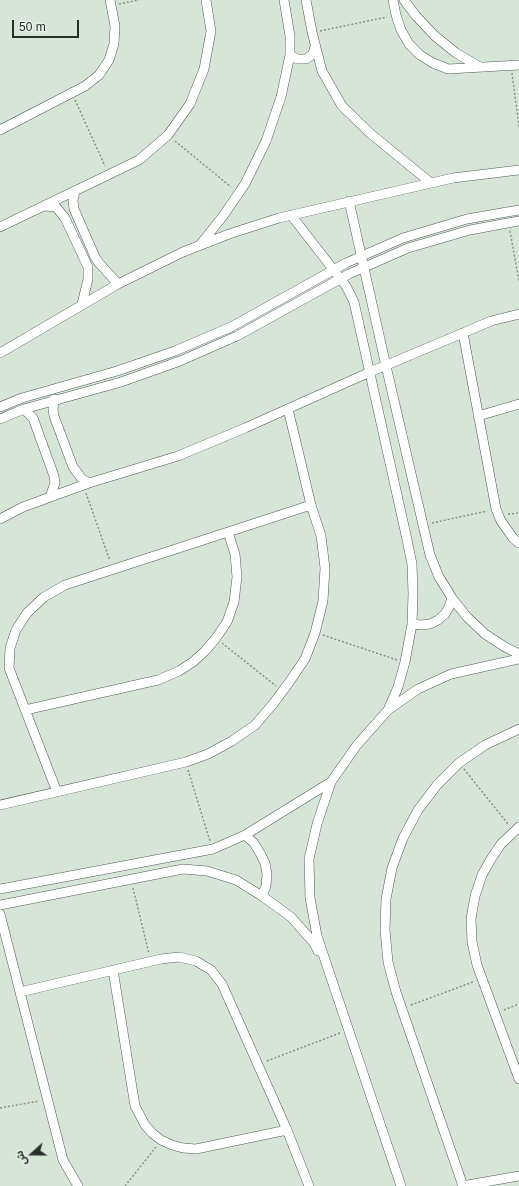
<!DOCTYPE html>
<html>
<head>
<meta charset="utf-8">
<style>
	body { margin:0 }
	#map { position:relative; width:519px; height:1186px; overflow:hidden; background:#d7e4d8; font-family:Helvetica,"Noto Sans Arabic",sans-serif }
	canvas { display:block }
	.north { position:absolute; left:12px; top:1134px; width:40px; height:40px; -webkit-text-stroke:3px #e4f1e5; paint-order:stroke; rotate:249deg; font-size:11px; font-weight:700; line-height:16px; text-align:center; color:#292e2a }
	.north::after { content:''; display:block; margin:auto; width:14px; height:18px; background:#292e2a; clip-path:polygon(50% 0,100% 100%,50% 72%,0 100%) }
	.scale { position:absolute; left:12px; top:20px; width:67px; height:18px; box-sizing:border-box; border:2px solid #292e2a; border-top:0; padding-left:5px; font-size:12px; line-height:14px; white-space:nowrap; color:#292e2a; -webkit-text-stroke:3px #e4f1e5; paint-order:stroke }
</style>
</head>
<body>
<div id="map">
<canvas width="519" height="1186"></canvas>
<div class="north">ش</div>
<div class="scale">50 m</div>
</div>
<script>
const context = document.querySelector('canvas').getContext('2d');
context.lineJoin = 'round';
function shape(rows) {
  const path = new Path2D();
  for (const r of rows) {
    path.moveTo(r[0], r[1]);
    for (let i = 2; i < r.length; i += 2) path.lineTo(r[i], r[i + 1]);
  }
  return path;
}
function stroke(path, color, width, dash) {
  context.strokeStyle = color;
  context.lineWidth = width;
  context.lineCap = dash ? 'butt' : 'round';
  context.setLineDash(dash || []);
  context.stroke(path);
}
const minor = shape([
	[306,0,312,32,322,71,342,106,371,134,431,183],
	[393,0,396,15,401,30,409,44,420,55,433,63,448,69,519,65],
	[404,0,416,16,435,36,456,53,480,67],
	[290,55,297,59,306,59,313,54,315,46],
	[0,130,85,86,99,75,109,60,114,44,115,26,110,0],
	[75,191,73,200,74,209,95,257,99,263,118,284],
	[349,201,386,366,430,555,439,577,452,598,467,617,485,634,505,647,519,654],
	[44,206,56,207,65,218,88,267,88,279,82,304],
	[291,215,346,286,354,302,406,535,412,564,413,594,412,624,405,662,398,687,388,710],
	[0,227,139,160,168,135,190,104,204,69,211,31,206,0],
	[200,245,223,216,245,184,266,141,281,97,290,55,290,36,284,0],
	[463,333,496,509,501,521,513,538,519,543],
	[0,353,118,284,183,252,229,234,279,218,453,178,519,170],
	[54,399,53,410,54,416,73,467,82,479,89,483],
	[0,407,22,398,117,371,175,351,231,327,346,263,403,238,467,219,519,210],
	[24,409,33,418,54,476,55,483,50,497],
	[478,416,519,404],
	[0,419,24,409,121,382,180,361,237,336,349,274,408,248,470,230,519,221],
	[0,519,23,507,89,483,178,456,245,428,370,372,463,333,491,321,519,314],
	[412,624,421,625,430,624,438,620,445,614,449,607,452,598],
	[25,710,158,680,179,671,193,662,205,651,216,638,227,622,234,602,237,577,235,554,228,532],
	[57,792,9,668,10,648,16,630,27,613,44,597,65,585,311,505],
	[0,805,186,762,208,754,232,741,255,725,273,704,290,681,305,659,315,633,323,601,325,568,321,536,311,505,288,409],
	[519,827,501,844,491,859,482,875,475,896,471,919,472,942,477,965,519,1079],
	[245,835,254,843,260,853,265,863,267,874,266,886,262,896],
	[0,889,213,849,245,835,331,782],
	[0,905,183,869,207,871,236,880,262,896,291,917,314,943,318,951],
	[0,914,63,1160,78,1186],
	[113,970,135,1106,145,1125,152,1133,161,1140,172,1145,183,1148,196,1149,287,1130],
	[20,992,161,959,179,957,196,961,211,970,222,984,287,1130,309,1186],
	[401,1186,317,936,310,898,309,859,317,824,331,782,357,745,388,710,418,689,451,674,519,659],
	[462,1186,519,1176],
	[463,1186,396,992,388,962,385,930,386,899,392,868,403,838,418,810,437,785,459,763,485,745,519,729]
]);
stroke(minor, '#505c52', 10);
stroke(shape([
	[119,4,139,0],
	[320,31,387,17],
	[512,73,519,127],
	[75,100,105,166],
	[175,141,231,187],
	[510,231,519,281],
	[86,493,110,561],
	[508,514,519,513],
	[432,523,487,511],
	[323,635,397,660],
	[222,643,276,686],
	[464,769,508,824],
	[188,770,210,841],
	[133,888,149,954],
	[411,1005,473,982],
	[504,1010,519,1004],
	[267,1061,340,1033],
	[0,1108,39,1101],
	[125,1186,156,1147]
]), '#889289', 1.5, [2, 2]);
stroke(minor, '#fff', 9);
</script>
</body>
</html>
